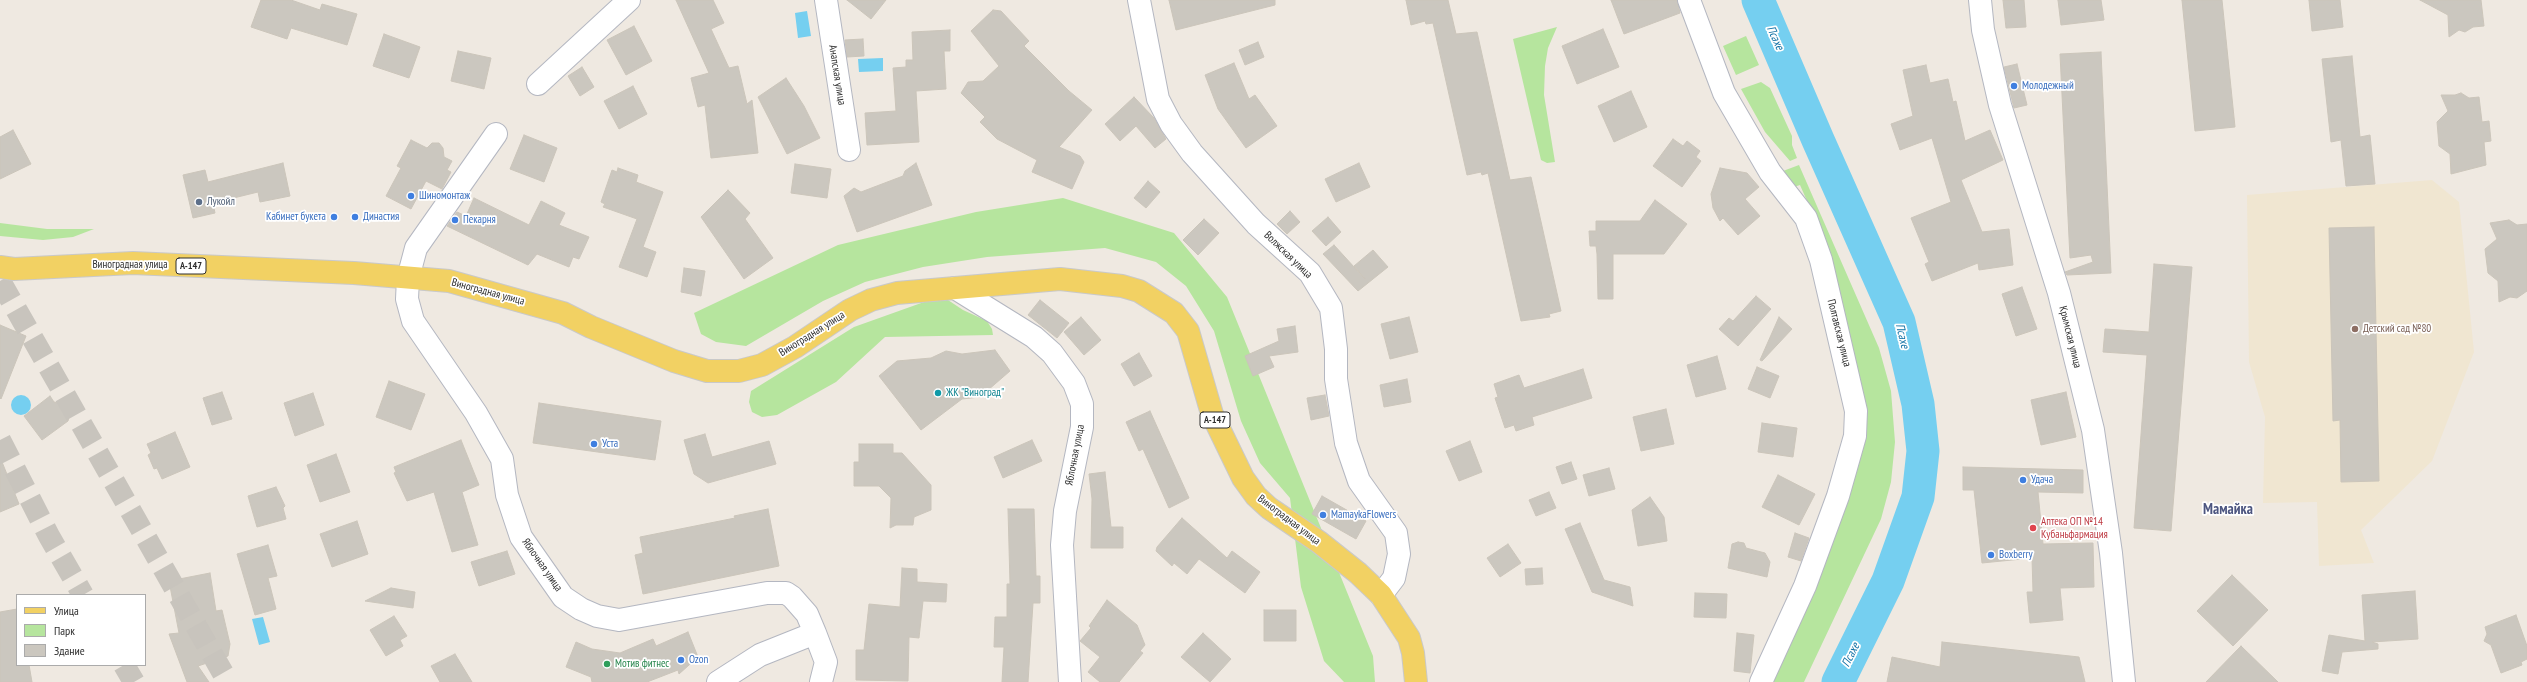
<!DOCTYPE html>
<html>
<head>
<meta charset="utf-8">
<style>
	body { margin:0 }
	#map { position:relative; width:2527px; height:682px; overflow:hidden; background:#efe9e1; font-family:"PT Sans Narrow",sans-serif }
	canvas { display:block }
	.legend { position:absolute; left:16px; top:594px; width:130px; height:72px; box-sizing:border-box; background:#fff; border:1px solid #ababab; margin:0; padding:5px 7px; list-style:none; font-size:12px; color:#2e2e2e }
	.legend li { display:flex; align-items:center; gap:8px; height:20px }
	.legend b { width:20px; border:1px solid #ababab }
</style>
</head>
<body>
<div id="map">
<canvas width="2527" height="682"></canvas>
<ul class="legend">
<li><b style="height:5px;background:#f2d163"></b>Улица</li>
<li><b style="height:11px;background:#b6e59e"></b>Парк</li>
<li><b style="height:11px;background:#cbc7bf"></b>Здание</li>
</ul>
</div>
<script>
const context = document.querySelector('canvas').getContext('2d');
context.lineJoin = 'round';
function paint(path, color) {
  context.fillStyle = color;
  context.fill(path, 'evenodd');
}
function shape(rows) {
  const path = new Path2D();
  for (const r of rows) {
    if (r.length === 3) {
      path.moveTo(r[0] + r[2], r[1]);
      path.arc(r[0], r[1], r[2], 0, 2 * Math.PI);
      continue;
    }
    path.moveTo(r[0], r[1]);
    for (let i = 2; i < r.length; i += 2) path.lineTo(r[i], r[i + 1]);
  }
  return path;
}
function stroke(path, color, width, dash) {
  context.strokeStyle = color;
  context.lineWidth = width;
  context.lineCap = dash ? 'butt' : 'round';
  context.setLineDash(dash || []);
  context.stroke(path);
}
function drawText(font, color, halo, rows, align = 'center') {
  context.font = font + ' "PT Sans Narrow",sans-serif';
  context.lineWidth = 3.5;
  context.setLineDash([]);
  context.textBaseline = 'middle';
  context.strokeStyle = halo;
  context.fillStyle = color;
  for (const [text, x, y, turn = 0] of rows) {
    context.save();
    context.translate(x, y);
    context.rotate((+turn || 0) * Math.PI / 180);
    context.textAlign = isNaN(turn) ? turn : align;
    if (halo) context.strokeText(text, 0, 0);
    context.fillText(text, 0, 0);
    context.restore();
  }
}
paint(shape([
	[2432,180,2459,202,2474,352,2432,461,2361,530,2374,563,2319,566,2317,502,2263,503,2265,417,2249,362,2247,195]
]), '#f0e6d1');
paint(shape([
	[1557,27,1548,48,1545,66,1544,95,1555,162,1547,163,1541,160,1513,39],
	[1746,36,1759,65,1736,75,1723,46],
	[1761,82,1770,88,1792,136,1792,145,1797,158,1790,161,1765,132,1741,89],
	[1799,165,1879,348,1891,391,1895,442,1891,482,1881,519,1804,682,1766,682,1861,438,1811,210,1800,185,1794,187,1783,171],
	[1063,198,1174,233,1227,297,1373,656,1375,682,1344,682,1324,661,1301,587,1290,498,1260,463,1241,421,1214,331,1186,286,1156,262,1105,248,987,257,923,267,865,282,823,301,746,346,716,342,701,334,694,313,838,245,976,212],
	[0,223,47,229,94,229,73,237,43,240,0,236],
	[945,298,963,310,987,321,992,329,993,335,885,337,836,382,777,415,762,417,752,412,749,402,751,391,854,327,924,302]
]), '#b6e59e');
paint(shape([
	[807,11,811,36,798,38,795,13],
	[883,58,883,71,859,72,858,59],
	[21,405,10],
	[263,617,270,642,259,645,252,619]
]), '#75cff0');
stroke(shape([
	[1758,0,1818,140,1899,322,1918,404,1923,451,1918,497,1888,581,1838,682]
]), '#75cff0', 33);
const building = shape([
	[261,0,291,0,320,10,322,4,357,14,347,45,291,28,287,39,251,27,261,0],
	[676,0,713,0,724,23,711,29,729,68,738,66,747,104,752,100,758,153,711,158,705,105,698,107,691,78,709,73,676,0],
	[847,0,886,0,871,19,847,0],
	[1169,0,1275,0,1275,5,1176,30,1169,0],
	[1406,0,1448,0,1456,34,1477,32,1510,180,1531,177,1561,311,1549,314,1550,317,1521,321,1488,173,1482,175,1481,172,1467,175,1433,23,1426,24,1425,21,1411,25,1406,0],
	[1611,0,1677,0,1680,13,1624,34,1611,0],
	[2003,0,2024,0,2026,27,2006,28,2003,0],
	[2058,0,2101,0,2104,20,2061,25,2058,0],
	[2182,0,2222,0,2235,127,2195,131,2182,0],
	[2309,0,2340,0,2343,27,2312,31,2309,0],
	[2420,0,2481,0,2484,26,2473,27,2465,32,2459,30,2449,37,2448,15,2420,0],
	[993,10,1001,11,1029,41,1024,46,1069,91,1092,110,1059,147,1080,156,1084,162,1072,189,1032,172,1037,160,997,139,980,122,985,117,961,93,968,82,983,81,999,66,971,31,993,10],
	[634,26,652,61,626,75,607,40,634,26],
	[1603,29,1619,67,1577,84,1562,46,1603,29],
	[950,30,950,51,944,51,946,89,916,91,919,142,867,145,865,113,896,111,893,68,906,67,906,60,913,60,912,32,950,30],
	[384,34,420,47,409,78,373,66,384,34],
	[863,39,864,56,847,57,845,40,863,39],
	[1258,42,1264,57,1245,65,1239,50,1258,42],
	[458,51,491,58,484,89,451,81,458,51],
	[2101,52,2111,273,2067,275,2065,272,2093,262,2091,255,2070,258,2060,54,2101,52],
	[2352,56,2360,137,2370,135,2375,184,2346,186,2341,140,2331,142,2322,59,2352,56],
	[1234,63,1249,99,1255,95,1277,126,1246,148,1218,109,1205,75,1234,63],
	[2017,64,2027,105,2014,108,2004,67,2017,64],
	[1926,65,1930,83,1948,79,1953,102,1956,101,1965,141,1990,130,2003,160,1961,180,1982,232,2009,229,2013,265,1979,270,1978,263,1932,281,1925,264,1929,262,1911,218,1951,202,1932,138,1900,150,1891,124,1913,116,1903,70,1926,65],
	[582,67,594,87,580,96,568,76,582,67],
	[786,78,804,106,820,138,787,154,758,97,786,78],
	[633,86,647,114,619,129,604,101,633,86],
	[1631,91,1647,127,1614,142,1598,106,1631,91],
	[2461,93,2469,98,2479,97,2482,122,2489,121,2491,141,2484,142,2486,165,2451,174,2450,154,2439,146,2437,122,2448,111,2441,95,2455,95,2461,93],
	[1134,97,1154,118,1166,139,1155,148,1136,126,1120,141,1105,124,1134,97],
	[13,130,31,164,0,179,0,137,13,130],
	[524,135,557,148,544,182,510,169,524,135],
	[1673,139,1683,146,1687,141,1700,151,1696,157,1701,161,1682,187,1653,166,1673,139],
	[411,140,427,148,432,143,439,143,443,148,444,157,452,161,447,170,451,172,442,189,426,181,411,209,386,196,401,168,397,166,411,140],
	[283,163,290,196,260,202,258,192,213,203,215,213,193,218,183,175,205,170,208,182,283,163],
	[916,163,932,205,857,232,844,196,854,188,861,192,903,176,905,171,916,163],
	[1359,163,1370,187,1336,202,1325,179,1359,163],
	[795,164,831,169,827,198,791,193,795,164],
	[618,168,638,175,636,182,663,192,643,247,656,252,647,277,619,267,637,219,603,207,605,204,601,202,612,170,617,172,618,168],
	[1720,168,1747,173,1759,187,1745,199,1760,216,1738,235,1723,218,1720,221,1713,208,1711,194,1720,168],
	[1148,181,1160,192,1146,208,1134,198,1148,181],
	[728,190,750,213,745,219,773,258,744,279,701,217,728,190],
	[474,198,529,225,541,201,565,213,559,225,589,237,579,259,573,257,569,267,537,254,528,265,447,226,457,212,466,216,474,198],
	[1655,200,1687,224,1664,254,1613,254,1613,299,1598,299,1597,254,1596,246,1590,246,1589,231,1596,231,1596,221,1640,221,1655,200],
	[1290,211,1300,222,1287,234,1277,224,1290,211],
	[1328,217,1341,232,1326,246,1312,231,1328,217],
	[1204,219,1219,233,1198,255,1183,240,1204,219],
	[2509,220,2517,225,2527,224,2527,291,2517,298,2510,297,2499,302,2498,281,2488,273,2485,249,2497,239,2490,223,2509,220],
	[2374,227,2379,481,2341,482,2340,420,2333,421,2329,228,2374,227],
	[1334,245,1365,279,1354,266,1373,250,1388,267,1358,291,1323,254,1334,245],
	[2154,264,2192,267,2171,531,2134,528,2147,355,2103,352,2105,329,2149,332,2154,264],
	[684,268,705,271,701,296,681,292,684,268],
	[2022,287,2037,329,2016,336,2002,294,2022,287],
	[1756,296,1771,309,1738,346,1719,329,1729,318,1733,321,1756,296],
	[1040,300,1069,323,1057,338,1028,315,1040,300],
	[1081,317,1101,340,1084,355,1064,332,1081,317],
	[1409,317,1418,352,1390,359,1381,324,1409,317],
	[1779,317,1792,329,1762,361,1760,360,1779,317],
	[0,325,26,336,1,399,0,398,0,325],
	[1295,326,1298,352,1269,356,1274,367,1253,376,1245,356,1279,341,1277,329,1295,326],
	[995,350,1010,371,980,397,962,399,921,430,879,376,897,361,931,358,946,351,962,354,995,350],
	[1139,353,1152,376,1134,386,1121,364,1139,353],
	[1717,356,1726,389,1696,397,1687,365,1717,356],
	[1757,367,1779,376,1770,398,1748,389,1757,367],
	[1583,369,1592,398,1532,417,1534,425,1516,431,1514,425,1505,428,1495,398,1498,397,1494,384,1519,375,1524,388,1583,369],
	[1407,379,1411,402,1384,407,1380,385,1407,379],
	[389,381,425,394,411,430,376,417,389,381],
	[222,392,232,419,212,425,203,398,222,392],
	[2066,392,2076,437,2041,445,2031,400,2066,392],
	[313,393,324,425,295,436,284,403,313,393],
	[1325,395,1329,416,1311,420,1307,398,1325,395],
	[50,396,54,402,62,404,69,417,68,421,42,440,24,416,50,396],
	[539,403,661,421,655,460,533,443,539,403],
	[1666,409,1674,444,1641,451,1633,417,1666,409],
	[1150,411,1189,498,1169,508,1143,449,1139,451,1126,422,1150,411],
	[1762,423,1797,428,1793,457,1758,452,1762,423],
	[175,432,190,467,162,479,157,468,154,469,148,455,151,453,147,444,175,432],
	[705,434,712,457,769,441,776,464,708,483,694,474,684,440,705,434],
	[461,440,479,485,462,492,478,545,452,552,434,492,407,501,394,473,396,472,394,467,461,440],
	[1032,440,1042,461,1003,478,994,457,1032,440],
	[1470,441,1482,472,1459,481,1446,451,1470,441],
	[859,444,893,444,893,453,902,453,931,485,931,510,914,517,913,525,896,525,890,528,891,498,879,486,854,486,854,462,859,462,859,444],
	[336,454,350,492,320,502,307,465,336,454],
	[0,457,19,504,0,512,0,457],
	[1571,462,1577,479,1562,484,1556,467,1571,462],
	[1963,467,2083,470,2083,493,2038,492,2043,544,2093,543,2094,587,2060,588,2063,620,2030,623,2027,592,2033,592,2032,558,1982,563,1974,490,1963,490,1963,467],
	[1609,468,1615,489,1589,496,1583,475,1609,468],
	[1105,472,1111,527,1123,527,1123,548,1091,548,1092,499,1089,474,1105,472],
	[1778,475,1815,494,1799,525,1762,507,1778,475],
	[276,487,285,506,283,508,286,519,257,527,248,496,276,487],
	[1549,492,1556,508,1536,516,1529,500,1549,492],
	[1322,496,1366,521,1356,539,1312,514,1322,496],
	[1650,497,1664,517,1667,541,1638,546,1632,510,1650,497],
	[768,509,779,566,643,594,635,555,643,553,640,537,735,518,734,516,768,509],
	[1008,509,1034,509,1036,576,1040,576,1040,603,1033,603,1028,682,1002,682,1004,647,994,647,995,617,1007,617,1007,584,1010,584,1008,509],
	[1182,518,1227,558,1232,551,1260,572,1245,593,1199,559,1187,574,1174,563,1172,566,1156,551,1157,547,1182,518],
	[357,521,368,554,332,567,320,534,357,521],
	[1580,523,1604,580,1630,587,1633,606,1592,592,1565,529,1580,523],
	[1795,533,1809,538,1801,561,1788,557,1795,533],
	[1738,542,1744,543,1746,548,1765,553,1770,562,1767,577,1728,568,1732,544,1738,542],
	[1508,544,1521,563,1500,577,1487,558,1508,544],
	[268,545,277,576,268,578,276,609,255,615,237,554,268,545],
	[507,551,515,574,479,586,471,562,507,551],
	[902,568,917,569,917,582,947,584,946,602,923,601,919,638,909,637,908,681,856,680,856,650,864,650,869,604,900,607,902,568],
	[1542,568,1543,584,1526,585,1525,569,1542,568],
	[210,573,216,611,222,610,230,644,228,656,198,666,209,682,187,682,169,634,179,633,169,581,210,573],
	[2232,575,2268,610,2233,646,2197,611,2232,575],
	[391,588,415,592,413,608,365,601,391,588],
	[2415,591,2418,639,2372,642,2378,644,2378,649,2342,652,2338,674,2322,671,2329,635,2365,641,2362,595,2415,591],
	[1695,593,1727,594,1726,618,1694,617,1695,593],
	[1107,600,1137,625,1145,645,1140,651,1143,653,1119,682,1100,682,1088,672,1100,657,1080,641,1091,628,1089,626,1107,600],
	[17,609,17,665,29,665,32,682,0,682,0,612,17,609],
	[1264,610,1296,610,1296,641,1264,641,1264,610],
	[2516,615,2527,646,2527,659,2521,662,2522,665,2501,673,2491,645,2484,641,2487,634,2485,627,2516,615],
	[394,616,407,636,400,640,403,646,386,656,370,630,394,616],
	[688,632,698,657,679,674,678,670,647,682,592,682,591,677,566,667,576,642,592,649,620,653,653,639,656,646,688,632],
	[1203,633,1231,659,1210,682,1181,657,1203,633],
	[1737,633,1754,635,1750,673,1734,671,1737,633],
	[1942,642,2079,657,2085,682,1887,682,1892,657,1940,667,1942,642],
	[2241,646,2278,682,2206,682,2241,646],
	[455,654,472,682,440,682,431,666,455,654]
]);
paint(building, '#cbc7bf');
stroke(building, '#cbc5ba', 1);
stroke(shape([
	[0,281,228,682],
	[0,440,49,536,83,595],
	[124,665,134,682]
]), '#c8c4bd', 22, [22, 11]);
const minor = shape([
	[826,0,849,150],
	[1139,0,1158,99,1171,124,1192,153,1256,224,1310,273,1331,308,1336,349,1336,379,1346,443,1359,481,1396,533,1399,554,1394,578,1381,595],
	[1689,0,1724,93,1770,172,1806,218,1821,260,1856,411,1855,436,1838,496,1805,586,1761,682],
	[1980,0,1983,30,2000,105,2059,293,2093,430,2111,553,2124,682],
	[538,84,629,0],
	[496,134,416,248,408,278,407,299,413,321,476,413,502,459,507,495,521,537,563,597,581,609,597,616,619,620,767,593,786,593,792,597,807,614,815,633,826,662,821,682],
	[955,288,1034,337,1052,353,1074,383,1082,404,1082,427,1065,511,1062,545,1070,682],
	[718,682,760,655,815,633]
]);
const major = shape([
	[0,267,14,269,133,263,354,273,449,281,563,313,591,327,674,361,707,371,739,371,762,365,795,347,850,310,871,300,897,293,1060,279,1122,286,1139,291,1174,313,1188,331,1212,414,1243,478,1256,496,1269,508,1319,542,1358,573,1381,595,1409,638,1413,653,1416,682]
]);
stroke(minor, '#b4b7c1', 24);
stroke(major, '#c9c9c9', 24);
stroke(minor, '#fff', 22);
stroke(major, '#f2d163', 22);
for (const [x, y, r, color] of [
	[2014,86,4,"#3f7fe0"],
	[411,196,4,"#3f7fe0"],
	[199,202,4,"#5c6f8a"],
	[334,217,4,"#3f7fe0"],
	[355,217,4,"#3f7fe0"],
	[455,220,4,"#3f7fe0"],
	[2355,329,4,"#8d6e63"],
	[938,393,4,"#0f9aa8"],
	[594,444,4,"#3f7fe0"],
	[2023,480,4,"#3f7fe0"],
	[1323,515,4,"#3f7fe0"],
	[2033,528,4,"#e0444e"],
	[1991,555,4,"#3f7fe0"],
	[681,660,4,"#3f7fe0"],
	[607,664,4,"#2e9e5b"]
]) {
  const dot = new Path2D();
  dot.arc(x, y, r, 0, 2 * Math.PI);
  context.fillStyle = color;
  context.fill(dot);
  stroke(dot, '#fff', 1.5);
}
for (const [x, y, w] of [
	[191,266,30],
	[1215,420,30]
]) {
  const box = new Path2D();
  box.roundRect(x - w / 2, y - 8, w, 16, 3);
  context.fillStyle = '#fff';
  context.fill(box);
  stroke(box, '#2e2e2e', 1);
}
drawText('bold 10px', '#2e2e2e', null, [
	["А-147",191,266],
	["А-147",1215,420]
]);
drawText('11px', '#2e2e2e', '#fff', [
	["Анапская улица",837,75,81],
	["Волжская улица",1288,255,44],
	["Виноградная улица",130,265],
	["Виноградная улица",488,292,15],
	["Полтавская улица",1839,333,76],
	["Виноградная улица",812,334,-32],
	["Крымская улица",2070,337,76],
	["Яблочная улица",1075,455,-79],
	["Виноградная улица",1289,520,37],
	["Яблочная улица",542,565,55]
]);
drawText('11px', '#366cbe', '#fff', [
	["Молодежный",2022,86],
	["Шиномонтаж",419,196],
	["Кабинет букета",326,217,"right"],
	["Династия",363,217],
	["Пекарня",463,220],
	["Уста",602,444],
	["Удача",2031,480],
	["MamaykaFlowers",1331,515],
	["Boxberry",1999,555],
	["Ozon",689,660]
], 'left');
drawText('11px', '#4e5e75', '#fff', [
	["Лукойл",207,202]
], 'left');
drawText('11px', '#785e54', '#fff', [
	["Детский сад №80",2363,329]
], 'left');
drawText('11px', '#0d838f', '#fff', [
	["ЖК \"Виноград\"",946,393]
], 'left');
drawText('11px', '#be3a42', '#fff', [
	["Аптека ОП №14",2041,522],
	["Кубаньфармация",2041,535]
], 'left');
drawText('11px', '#27864d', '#fff', [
	["Мотив фитнес",615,664]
], 'left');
drawText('italic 12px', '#0d6fa3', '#fff', [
	["Псахе",1775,38,66],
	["Псахе",1902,336,76],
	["Псахе",1851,655,-64]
]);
drawText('bold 15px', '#4d5680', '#fff', [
	["Мамайка",2228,510]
]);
</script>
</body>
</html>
